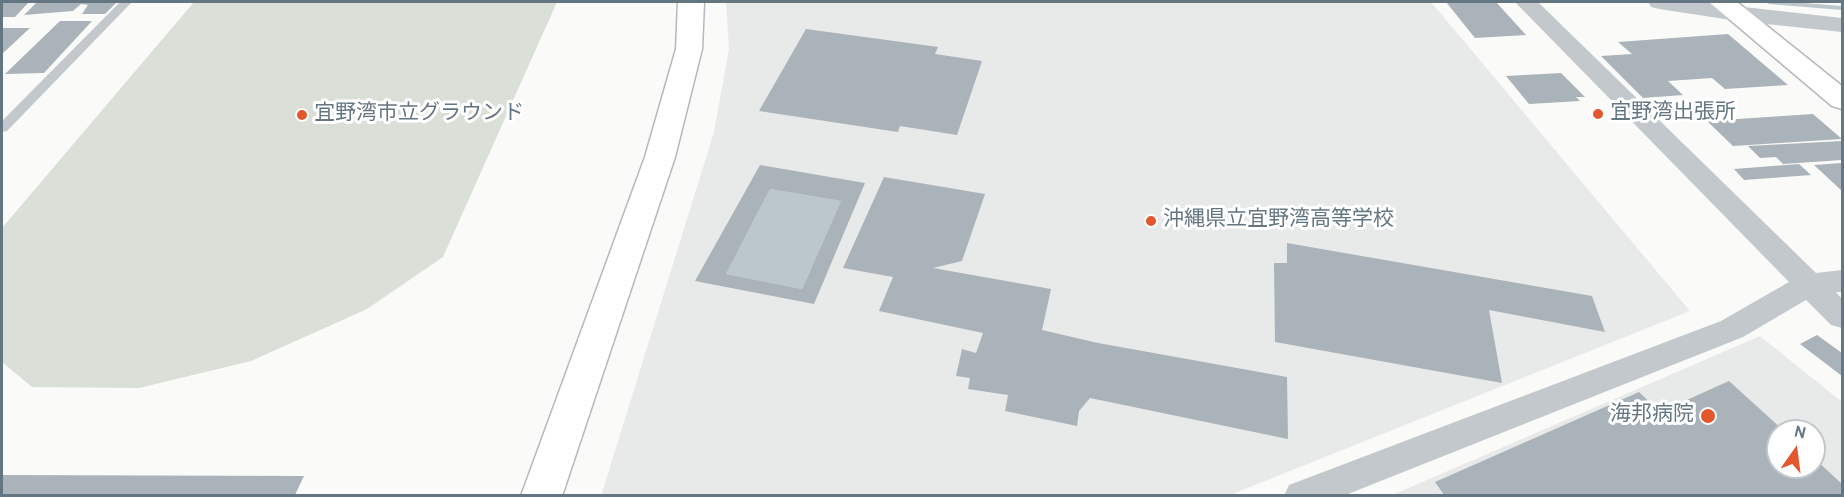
<!DOCTYPE html>
<html>
<head>
<meta charset="utf-8">
<style>
	body { margin:0 }
	#map { position:relative; width:1844px; height:497px; overflow:hidden; background:#fafaf8; font-family:Overpass,sans-serif }
	canvas { display:block }
	.frame { position:absolute; inset:0; border:3px solid #657683; pointer-events:none }
	.north { position:absolute; left:1766px; top:419px; width:60px; height:60px; box-sizing:border-box; background:#fff; border:2px solid #c1c8cd; border-radius:50%; rotate:14deg; font-size:16px; font-weight:700; line-height:24px; text-align:center; color:#657683 }
	.north::after { content:''; display:block; margin:auto; width:21px; height:27px; background:#e4572e; clip-path:polygon(50% 0,100% 100%,50% 72%,0 100%) }
</style>
</head>
<body>
<div id="map">
<canvas width="1844" height="497"></canvas>
<div class="frame"></div>
<div class="north">N</div>
</div>
<script>
const context = document.querySelector('canvas').getContext('2d');
context.lineJoin = 'round';
function paint(path, color) {
  context.fillStyle = color;
  context.fill(path, 'evenodd');
}
function shape(rows) {
  const path = new Path2D();
  for (const r of rows) {
    path.moveTo(r[0], r[1]);
    for (let i = 2; i < r.length; i += 2) path.lineTo(r[i], r[i + 1]);
  }
  return path;
}
function stroke(path, color, width, dash) {
  context.strokeStyle = color;
  context.lineWidth = width;
  context.lineCap = dash ? 'butt' : 'round';
  context.setLineDash(dash || []);
  context.stroke(path);
}
function drawText(font, color, halo, rows, align = 'center') {
  context.font = font + ' Overpass,"Noto Sans JP",sans-serif';
  context.lineWidth = 6;
  context.setLineDash([]);
  context.textBaseline = 'middle';
  context.strokeStyle = halo;
  context.fillStyle = color;
  for (const [text, x, y, turn = 0] of rows) {
    context.save();
    context.translate(x, y);
    context.rotate((+turn || 0) * Math.PI / 180);
    context.textAlign = isNaN(turn) ? turn : align;
    if (halo) context.strokeText(text, 0, 0);
    context.fillText(text, 0, 0);
    context.restore();
  }
}
paint(shape([
	[726,2,1431,2,1690,311,1230,495,601,496,714,132,729,49],
	[1760,336,1842,402,1842,495,1390,496],
	[1778,431,1814,431,1814,467,1778,467]
]), '#e8e9e9');
paint(shape([
	[194,2,557,2,443,257,367,309,251,361,139,388,32,387,2,362,2,228]
]), '#dadfd7');
paint(shape([
	[770,189,841,201,802,289,726,274]
]), '#bbc7cb');
paint(shape([
	[1765,2,1792,2,1842,6,1842,10,1769,4,1765,2]
]), '#bbc7cb');
paint(shape([
	[4,2,29,2,15,17,2,17,2,4],
	[37,2,117,2,105,14,82,14,88,5,81,4,73,11,24,15],
	[1446,2,1496,2,1526,35,1475,38],
	[60,21,92,21,44,73,5,74],
	[2,28,30,28,2,54],
	[806,29,938,47,935,54,982,61,957,135,900,126,898,132,759,111],
	[1728,34,1788,85,1725,89,1712,78,1668,81,1683,95,1643,98,1601,56,1632,54,1618,42],
	[1561,73,1585,97,1576,97,1580,101,1529,104,1506,76],
	[1813,114,1842,139,1733,146,1707,121],
	[1842,141,1842,160,1783,164,1776,157,1760,158,1748,146],
	[1842,163,1842,191,1814,165],
	[1799,164,1811,175,1744,180,1734,169],
	[760,165,865,183,814,304,695,281],
	[770,189,841,201,802,289,726,274],
	[884,177,985,194,962,261,933,268,1051,289,1042,330,1098,343,1287,377,1288,439,1090,398,1079,411,1077,426,1005,411,1008,395,968,389,970,378,956,376,962,349,976,353,983,333,879,311,893,277,843,268],
	[1287,243,1592,296,1605,332,1489,310,1502,383,1275,342,1274,263,1287,263],
	[1817,335,1842,353,1842,376,1800,344],
	[1729,381,1784,431,1778,431,1778,467,1814,467,1814,458,1842,484,1842,495,1444,495,1435,482,1639,392,1660,412],
	[2,475,304,476,295,495,2,495]
]), '#aab3b9');
const secondary = shape([
	[678,2,704,2,702,49,675,157,562,496,521,496,645,157,676,49,678,2],
	[1709,2,1737,2,1842,86,1842,109,1832,106,1709,2]
]);
stroke(secondary, '#b3babf', 3);
paint(shape([
	[120,2,132,2,7,131,2,132,2,121,120,2]
]), '#c3c8cc');
paint(shape([
	[1515,2,1538,2,1816,273,1842,270,1842,292,1836,292,1842,299,1842,328,1831,325,1806,300,1743,337,1343,496,1284,496,1289,485,1721,321,1789,282,1515,2],
	[1648,2,1699,2,1842,18,1842,32,1738,21,1659,9,1651,7,1648,2]
]), '#c3c8cc');
paint(secondary, '#fff');
for (const [x, y, r, color] of [
	[1598,114,6,"#e4572e"],
	[302,115,6,"#e4572e"],
	[1151,221,6,"#e4572e"],
	[1708,416,8,"#e4572e"]
]) {
  const dot = new Path2D();
  dot.arc(x, y, r, 0, 2 * Math.PI);
  context.fillStyle = color;
  context.fill(dot);
  stroke(dot, '#fff', 2);
}
drawText('21px', '#657683', '#fff', [
	["宜野湾出張所",1610,114],
	["宜野湾市立グラウンド",314,115],
	["沖縄県立宜野湾高等学校",1163,221],
	["海邦病院",1694,416,"right"]
], 'left');
</script>
</body>
</html>
